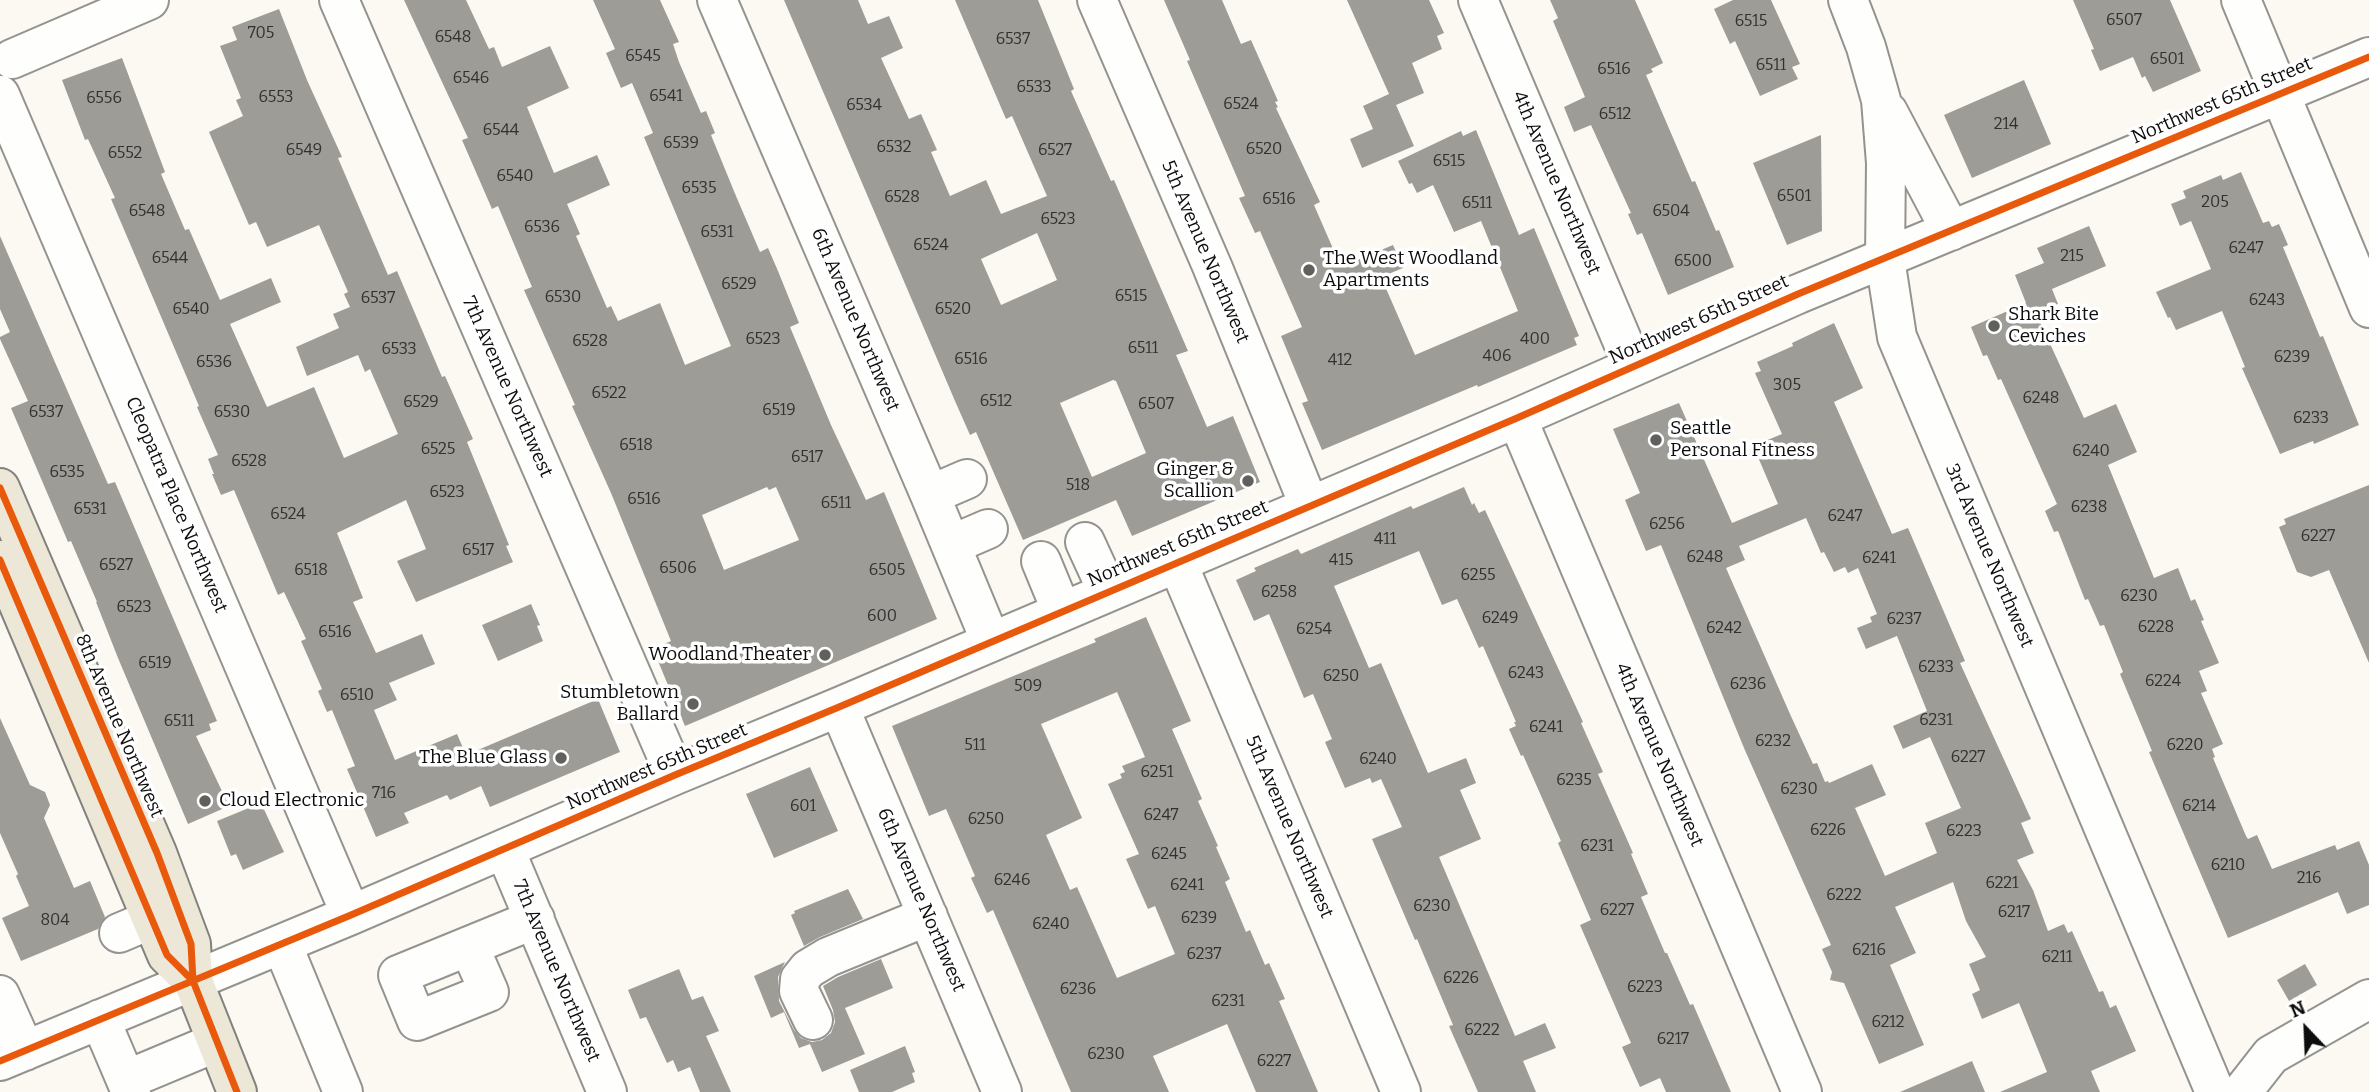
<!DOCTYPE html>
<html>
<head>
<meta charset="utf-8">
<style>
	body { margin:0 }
	#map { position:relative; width:2369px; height:1092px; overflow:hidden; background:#fbf9f1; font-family:Bitter,serif }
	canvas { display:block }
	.north { position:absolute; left:2271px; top:994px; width:70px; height:70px; -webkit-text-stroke:5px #fff; paint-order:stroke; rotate:337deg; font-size:19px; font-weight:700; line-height:28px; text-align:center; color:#0d0d0d }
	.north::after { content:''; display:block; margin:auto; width:24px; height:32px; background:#0d0d0d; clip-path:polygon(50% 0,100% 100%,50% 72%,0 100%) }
</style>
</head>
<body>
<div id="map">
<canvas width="2369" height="1092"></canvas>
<div class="north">N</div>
</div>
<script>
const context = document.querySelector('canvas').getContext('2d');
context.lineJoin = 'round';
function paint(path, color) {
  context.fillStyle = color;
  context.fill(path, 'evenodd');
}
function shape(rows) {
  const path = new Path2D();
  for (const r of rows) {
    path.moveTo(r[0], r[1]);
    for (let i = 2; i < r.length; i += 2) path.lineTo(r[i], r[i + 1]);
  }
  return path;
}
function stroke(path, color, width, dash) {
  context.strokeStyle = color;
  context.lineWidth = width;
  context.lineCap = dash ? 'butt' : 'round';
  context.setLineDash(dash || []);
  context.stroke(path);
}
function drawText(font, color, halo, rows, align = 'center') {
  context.font = font + ' Bitter,serif';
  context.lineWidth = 7;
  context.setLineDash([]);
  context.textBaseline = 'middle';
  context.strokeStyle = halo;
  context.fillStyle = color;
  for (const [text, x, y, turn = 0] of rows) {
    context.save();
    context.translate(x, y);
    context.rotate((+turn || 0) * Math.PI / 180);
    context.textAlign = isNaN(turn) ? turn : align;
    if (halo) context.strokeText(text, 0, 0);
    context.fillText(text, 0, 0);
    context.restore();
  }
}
paint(shape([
	[404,0,466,0,489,49,494,47,502,67,550,46,569,88,527,107,554,173,597,155,610,185,567,204,580,234,576,236,607,308,611,306,618,321,660,303,685,365,731,346,644,137,653,133,632,83,621,88,606,53,615,49,593,0,660,0,679,42,673,44,679,62,701,113,706,111,715,133,711,135,736,196,760,252,768,248,778,271,799,323,790,327,831,425,866,500,884,492,937,619,685,726,653,649,671,641,611,493,572,406,575,405,524,290,532,287,498,206,492,209,462,140,468,138],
	[767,487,769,490,776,487,799,540,724,570,702,515],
	[784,0,858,0,868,24,889,16,903,48,881,58,909,119,921,114,937,150,931,152,950,196,986,180,1001,214,1047,196,1012,116,1006,119,955,0,1038,0,1074,89,1071,91,1111,181,1114,180,1188,351,1176,355,1207,427,1233,416,1260,482,1132,536,1116,500,1023,540,976,432,970,435,955,401],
	[1037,233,1057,280,1001,305,981,259],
	[1113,380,1116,381,1146,453,1092,477,1060,403],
	[1164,0,1222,0,1241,44,1251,40,1278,101,1275,102,1278,107,1276,108,1320,202,1314,205,1341,267,1393,245,1403,268,1381,277,1415,355,1518,311,1481,221,1454,232,1433,185,1417,193,1412,183,1409,184,1398,161,1461,131,1463,136,1476,130,1519,235,1534,228,1579,336,1574,338,1577,345,1478,387,1477,385,1322,450,1302,403,1308,401,1281,336,1302,327,1260,231,1255,233,1239,198,1245,196,1187,61,1190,60],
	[1347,0,1429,0,1444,33,1437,36,1442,49,1412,63,1424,93,1396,105,1414,146,1362,168,1350,139,1373,129,1363,106,1389,94],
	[1550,0,1635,0,1663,63,1651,69,1653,72,1646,75,1692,182,1695,181,1716,231,1719,230,1734,267,1668,295,1642,233,1637,235,1628,214,1631,213,1591,125,1574,132,1564,107,1585,97,1553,21,1558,18],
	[1733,0,1771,0,1800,64,1792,67,1798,79,1760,96,1735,41,1730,44,1714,9],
	[2073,0,2170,0,2201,71,2153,92,2145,76,2142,78,2133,57,2100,71,2091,50,2094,49],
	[279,9,307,80,342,157,338,158,388,275,397,271,442,377,445,376,473,439,467,442,509,545,506,546,513,562,416,602,397,561,426,549,406,500,337,533,363,598,353,602,376,653,422,634,435,664,389,683,397,700,374,710,395,760,457,734,466,755,598,699,620,752,490,807,481,786,450,800,447,795,404,813,409,823,376,837,347,769,355,766,332,710,327,712,318,691,322,689,301,641,306,639,284,592,278,595,234,490,221,495,212,474,214,474,208,459,218,455,197,407,199,406,111,199,115,198,88,139,85,140,62,80,122,58,165,172,161,174,185,230,189,229,220,300,271,278,281,302,230,324,267,407,314,387,344,458,398,434,370,369,365,372,358,355,307,376,296,347,339,328,333,314,350,307,344,294,348,292,319,225,267,247,256,222,249,225,209,132,243,116,236,100,241,98,220,46,237,40,232,27],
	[2024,80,2051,144,1972,178,1944,115],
	[1821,135,1822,231,1787,245,1753,163],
	[2241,172,2263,223,2269,221,2272,227,2279,224,2288,245,2283,247,2309,310,2320,337,2323,336,2359,425,2314,444,2313,441,2280,454,2242,368,2245,367,2222,311,2176,330,2170,317,2168,318,2156,292,2211,269,2191,221,2180,226,2171,204,2186,198,2183,191,2221,175,2223,180],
	[2089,226,2106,266,2052,289,2058,304,2036,313,2084,418,2116,404,2137,452,2108,465,2154,578,2178,568,2191,601,2195,599,2204,620,2201,621,2219,663,2199,671,2207,691,2201,693,2223,744,2212,749,2215,757,2213,758,2246,836,2248,839,2257,835,2272,869,2335,845,2337,850,2359,841,2369,865,2369,905,2347,914,2338,892,2228,938,2149,752,2152,751,2120,674,2123,672,2104,625,2100,626,2088,599,2085,600,2058,531,2054,532,2045,511,2057,504,2001,379,1998,380,1987,355,1983,356,1971,327,2026,303,2015,275,2044,263,2037,248],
	[0,236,108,484,115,482,217,721,209,724,211,730,196,736,229,806,188,824,118,658,96,602,97,602,71,541,68,542,11,408,28,401,0,339,0,337,10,332,0,309],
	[1834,323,1863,388,1834,402,1892,534,1908,528,1965,661,1960,663,2031,819,2021,823,2034,853,2017,860,2033,890,2048,931,2064,924,2068,933,2072,931,2099,992,2103,991,2110,1008,2116,1005,2136,1051,2091,1071,2100,1092,2000,1092,2047,1072,2019,1003,1982,1019,1972,994,1980,990,1969,964,1986,957,1966,921,1953,882,1895,907,1916,953,1890,965,1924,1045,1879,1064,1844,983,1830,980,1832,972,1822,949,1831,945,1744,748,1661,545,1646,551,1625,500,1640,493,1613,429,1679,403,1732,523,1778,504,1755,450,1759,448,1758,444,1782,434,1755,373,1761,371,1757,362,1793,346,1792,343],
	[1806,518,1821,553,1824,552,1834,572,1845,567,1848,573,1858,568,1877,614,1870,617,1872,622,1857,628,1866,649,1897,636,1927,711,1893,726,1903,749,1930,737,1961,808,1925,823,1937,853,1885,876,1855,808,1886,795,1872,764,1829,783,1828,781,1825,782,1817,763,1813,764,1790,714,1726,568,1745,560,1739,546],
	[2369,485,2369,663,2329,570,2311,577,2297,572,2279,527,2286,524,2284,519],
	[1464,487,1472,505,1474,503,1479,513,1485,510,1583,722,1581,723,1603,772,1598,774,1633,853,1631,854,1648,894,1641,897,1665,953,1667,953,1690,1005,1693,1004,1731,1092,1666,1092,1660,1078,1640,1087,1622,1047,1631,1043,1580,925,1591,920,1558,843,1561,841,1523,755,1521,756,1509,729,1516,726,1514,722,1516,722,1483,646,1479,648,1457,599,1442,605,1419,551,1334,586,1369,668,1381,663,1428,773,1466,758,1476,783,1460,790,1481,839,1439,857,1515,1036,1545,1023,1556,1048,1523,1061,1536,1092,1478,1092,1449,1026,1453,1025,1417,939,1415,940,1372,839,1402,827,1381,779,1372,783,1370,778,1345,788,1325,742,1332,739,1313,694,1304,698,1269,614,1254,621,1236,580,1256,571,1254,568,1298,549,1301,554,1411,506,1413,509],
	[531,604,540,625,537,626,543,641,498,661,482,625],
	[1146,617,1191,721,1172,729,1202,799,1198,801,1218,846,1216,847,1230,879,1225,882,1246,932,1250,930,1265,965,1269,963,1285,999,1279,1001,1318,1092,1256,1092,1227,1024,1153,1056,1169,1092,1071,1092,993,910,987,913,971,878,975,876,946,809,929,816,892,726,1096,642,1094,639],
	[1117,692,1145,757,1122,766,1125,772,1120,774,1122,778,1108,784,1139,854,1126,859,1148,909,1155,906,1175,954,1117,978,1077,887,1070,890,1046,835,1082,818,1041,724],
	[0,718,30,785,45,792,50,805,44,818,74,888,90,881,105,917,98,929,21,961,2,918,29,906,16,876,18,874,0,833],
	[810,767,838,831,774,858,746,794],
	[261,803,284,852,243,870,236,854,231,856,217,821],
	[848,889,863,919,820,937,804,946,791,915,795,913,794,911],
	[881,959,893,988,845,1008,865,1054,822,1072,810,1044,799,1048,784,1012,771,1018,754,976,785,962,778,977,779,1001,794,1030,801,1038,812,1042,822,1040,831,1033,835,1022,833,1010,823,986,838,977],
	[2305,964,2317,985,2289,1001,2277,980],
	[679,969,692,1000,703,996,719,1031,706,1036,731,1092,700,1092,690,1067,678,1072,673,1060,667,1063,646,1017,640,1019,628,990],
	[905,1046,915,1072,912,1073,915,1082,892,1092,859,1092,850,1070],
	[1972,1061,1985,1092,1900,1092]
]), '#9e9c97');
const minor = shape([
	[339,0,675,775],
	[717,0,930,495,991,642],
	[1097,0,1212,266,1309,505],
	[1478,0,1633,366],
	[1848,0,1866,47,1881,100,1886,163,1885,259,1897,337,2215,1092],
	[2241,0,2369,308],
	[12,59,149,0],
	[0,95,351,915],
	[1888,112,1951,231],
	[1517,418,1802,1092],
	[930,495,967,479],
	[1085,542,1108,592],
	[951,545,988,529],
	[1041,561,1062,612],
	[1177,562,1401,1092],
	[839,707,1002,1092],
	[505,850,607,1092],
	[119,933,152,919],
	[282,944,343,1092],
	[469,946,489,992,417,1021,398,975,469,946,535,919],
	[0,995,25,1051],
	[100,1019,131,1092],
	[813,1020,799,991,800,979,808,969,828,957,928,916],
	[0,1061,351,915,675,775,839,707,1517,418,1798,294,2369,57],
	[126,1080,217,1042],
	[2242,1092,2271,1055,2369,999]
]);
const major = shape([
	[0,488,157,853,191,944,193,981,237,1092],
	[0,560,167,955,191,979]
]);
stroke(minor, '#949390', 42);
stroke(major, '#81817d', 42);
stroke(minor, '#fefefd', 38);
stroke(major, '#ede7d8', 38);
stroke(shape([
	[0,488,157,853,191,944,193,981,237,1092],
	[0,560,167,955,193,981],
	[0,1061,351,915,675,775,839,707,1517,418,1798,294,2369,57]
]), '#e8590c', 7);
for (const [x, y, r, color] of [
	[1309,270,7,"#60605d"],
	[1994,326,7,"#60605d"],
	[1656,440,7,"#60605d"],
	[1248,481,7,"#60605d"],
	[825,655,7,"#60605d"],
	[693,704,7,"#60605d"],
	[561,758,7,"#60605d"],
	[205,801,7,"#60605d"]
]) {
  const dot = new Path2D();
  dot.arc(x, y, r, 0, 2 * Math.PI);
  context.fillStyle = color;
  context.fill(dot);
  stroke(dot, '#fff', 2.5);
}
drawText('16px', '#313130', null, [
	["6507",2124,21],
	["6515",1751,22],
	["705",261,34],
	["6548",453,38],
	["6537",1013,40],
	["6545",643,57],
	["6501",2167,60],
	["6511",1771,66],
	["6516",1614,70],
	["6546",471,79],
	["6533",1034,88],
	["6541",666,97],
	["6553",276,98],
	["6556",104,99],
	["6524",1241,105],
	["6534",864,106],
	["6512",1615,115],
	["214",2006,125],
	["6544",501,131],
	["6539",681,144],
	["6532",894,148],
	["6520",1264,150],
	["6549",304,151],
	["6527",1055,151],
	["6552",125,154],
	["6515",1449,162],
	["6540",515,177],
	["6535",699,189],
	["6501",1794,197],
	["6528",902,198],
	["6516",1279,200],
	["205",2215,203],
	["6511",1477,204],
	["6548",147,212],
	["6504",1671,212],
	["6523",1058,220],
	["6536",542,228],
	["6531",717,233],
	["6524",931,246],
	["6247",2246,249],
	["215",2072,257],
	["6544",170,259],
	["6500",1693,262],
	["6529",739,285],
	["6515",1131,297],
	["6530",563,298],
	["6537",378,299],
	["6243",2267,301],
	["6540",191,310],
	["6520",953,310],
	["6523",763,340],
	["400",1535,340],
	["6528",590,342],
	["6511",1143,349],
	["6533",399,350],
	["406",1497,357],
	["6239",2292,358],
	["6516",971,360],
	["412",1340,361],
	["6536",214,363],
	["305",1787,386],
	["6522",609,394],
	["6248",2041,399],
	["6512",996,402],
	["6529",421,403],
	["6507",1156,405],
	["6519",779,411],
	["6537",46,413],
	["6530",232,413],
	["6233",2311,419],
	["6518",636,446],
	["6525",438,450],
	["6240",2091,452],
	["6517",807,458],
	["6528",249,462],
	["6535",67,473],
	["518",1078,486],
	["6523",447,493],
	["6516",644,500],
	["6511",836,504],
	["6238",2089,508],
	["6531",90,510],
	["6524",288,515],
	["6247",1845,517],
	["6256",1667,525],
	["6227",2318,537],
	["411",1385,540],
	["6517",478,551],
	["6248",1705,558],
	["6241",1879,559],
	["415",1341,561],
	["6527",116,566],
	["6506",678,569],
	["6518",311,571],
	["6505",887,571],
	["6255",1478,576],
	["6258",1279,593],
	["6230",2139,597],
	["6523",134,608],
	["600",882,617],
	["6249",1500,619],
	["6237",1904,620],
	["6228",2156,628],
	["6242",1724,629],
	["6254",1314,630],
	["6516",335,633],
	["6519",155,664],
	["6233",1936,668],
	["6243",1526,674],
	["6250",1341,677],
	["6224",2163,682],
	["6236",1748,685],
	["509",1028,687],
	["6510",357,696],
	["6231",1936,721],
	["6511",179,722],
	["6241",1546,728],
	["6232",1773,742],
	["511",975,746],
	["6220",2185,746],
	["6227",1968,758],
	["6240",1378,760],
	["6251",1157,773],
	["6235",1574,781],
	["6230",1799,790],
	["716",384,794],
	["601",803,807],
	["6214",2199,807],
	["6247",1161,816],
	["6250",986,820],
	["6226",1828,831],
	["6223",1964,832],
	["6231",1597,847],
	["6245",1169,855],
	["6210",2228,866],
	["216",2309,879],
	["6246",1012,881],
	["6221",2002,884],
	["6241",1187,886],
	["6222",1844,896],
	["6230",1432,907],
	["6227",1617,911],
	["6217",2014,913],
	["6239",1199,919],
	["804",55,921],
	["6240",1051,925],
	["6216",1869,951],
	["6237",1204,955],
	["6211",2057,958],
	["6226",1461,979],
	["6223",1645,988],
	["6236",1078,990],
	["6231",1228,1002],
	["6212",1888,1023],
	["6222",1482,1031],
	["6217",1673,1040],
	["6230",1106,1055],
	["6227",1274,1062]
]);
drawText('19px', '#0d0d0d', '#fff', [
	["Northwest 65th Street",2222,101,-23],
	["4th Avenue Northwest",1556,183,67],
	["5th Avenue Northwest",1205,252,67],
	["6th Avenue Northwest",855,320,67],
	["Northwest 65th Street",1699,320,-24],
	["7th Avenue Northwest",507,387,66],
	["Cleopatra Place Northwest",176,505,67],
	["Northwest 65th Street",1178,544,-23],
	["3rd Avenue Northwest",1989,556,67],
	["8th Avenue Northwest",119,726,67],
	["4th Avenue Northwest",1659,755,67],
	["Northwest 65th Street",657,767,-23],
	["5th Avenue Northwest",1289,827,67],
	["6th Avenue Northwest",921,900,67],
	["7th Avenue Northwest",556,971,67]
]);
drawText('19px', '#0d0d0d', '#fff', [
	["The West Woodland",1323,259],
	["Apartments",1323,281],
	["Shark Bite",2008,315],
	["Ceviches",2008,337],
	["Seattle",1670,429],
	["Personal Fitness",1670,451],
	["Ginger &",1234,470,"right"],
	["Scallion",1234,492,"right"],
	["Woodland Theater",811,655,"right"],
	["Stumbletown",679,693,"right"],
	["Ballard",679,715,"right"],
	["The Blue Glass",547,758,"right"],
	["Cloud Electronic",219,801]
], 'left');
</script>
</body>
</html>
